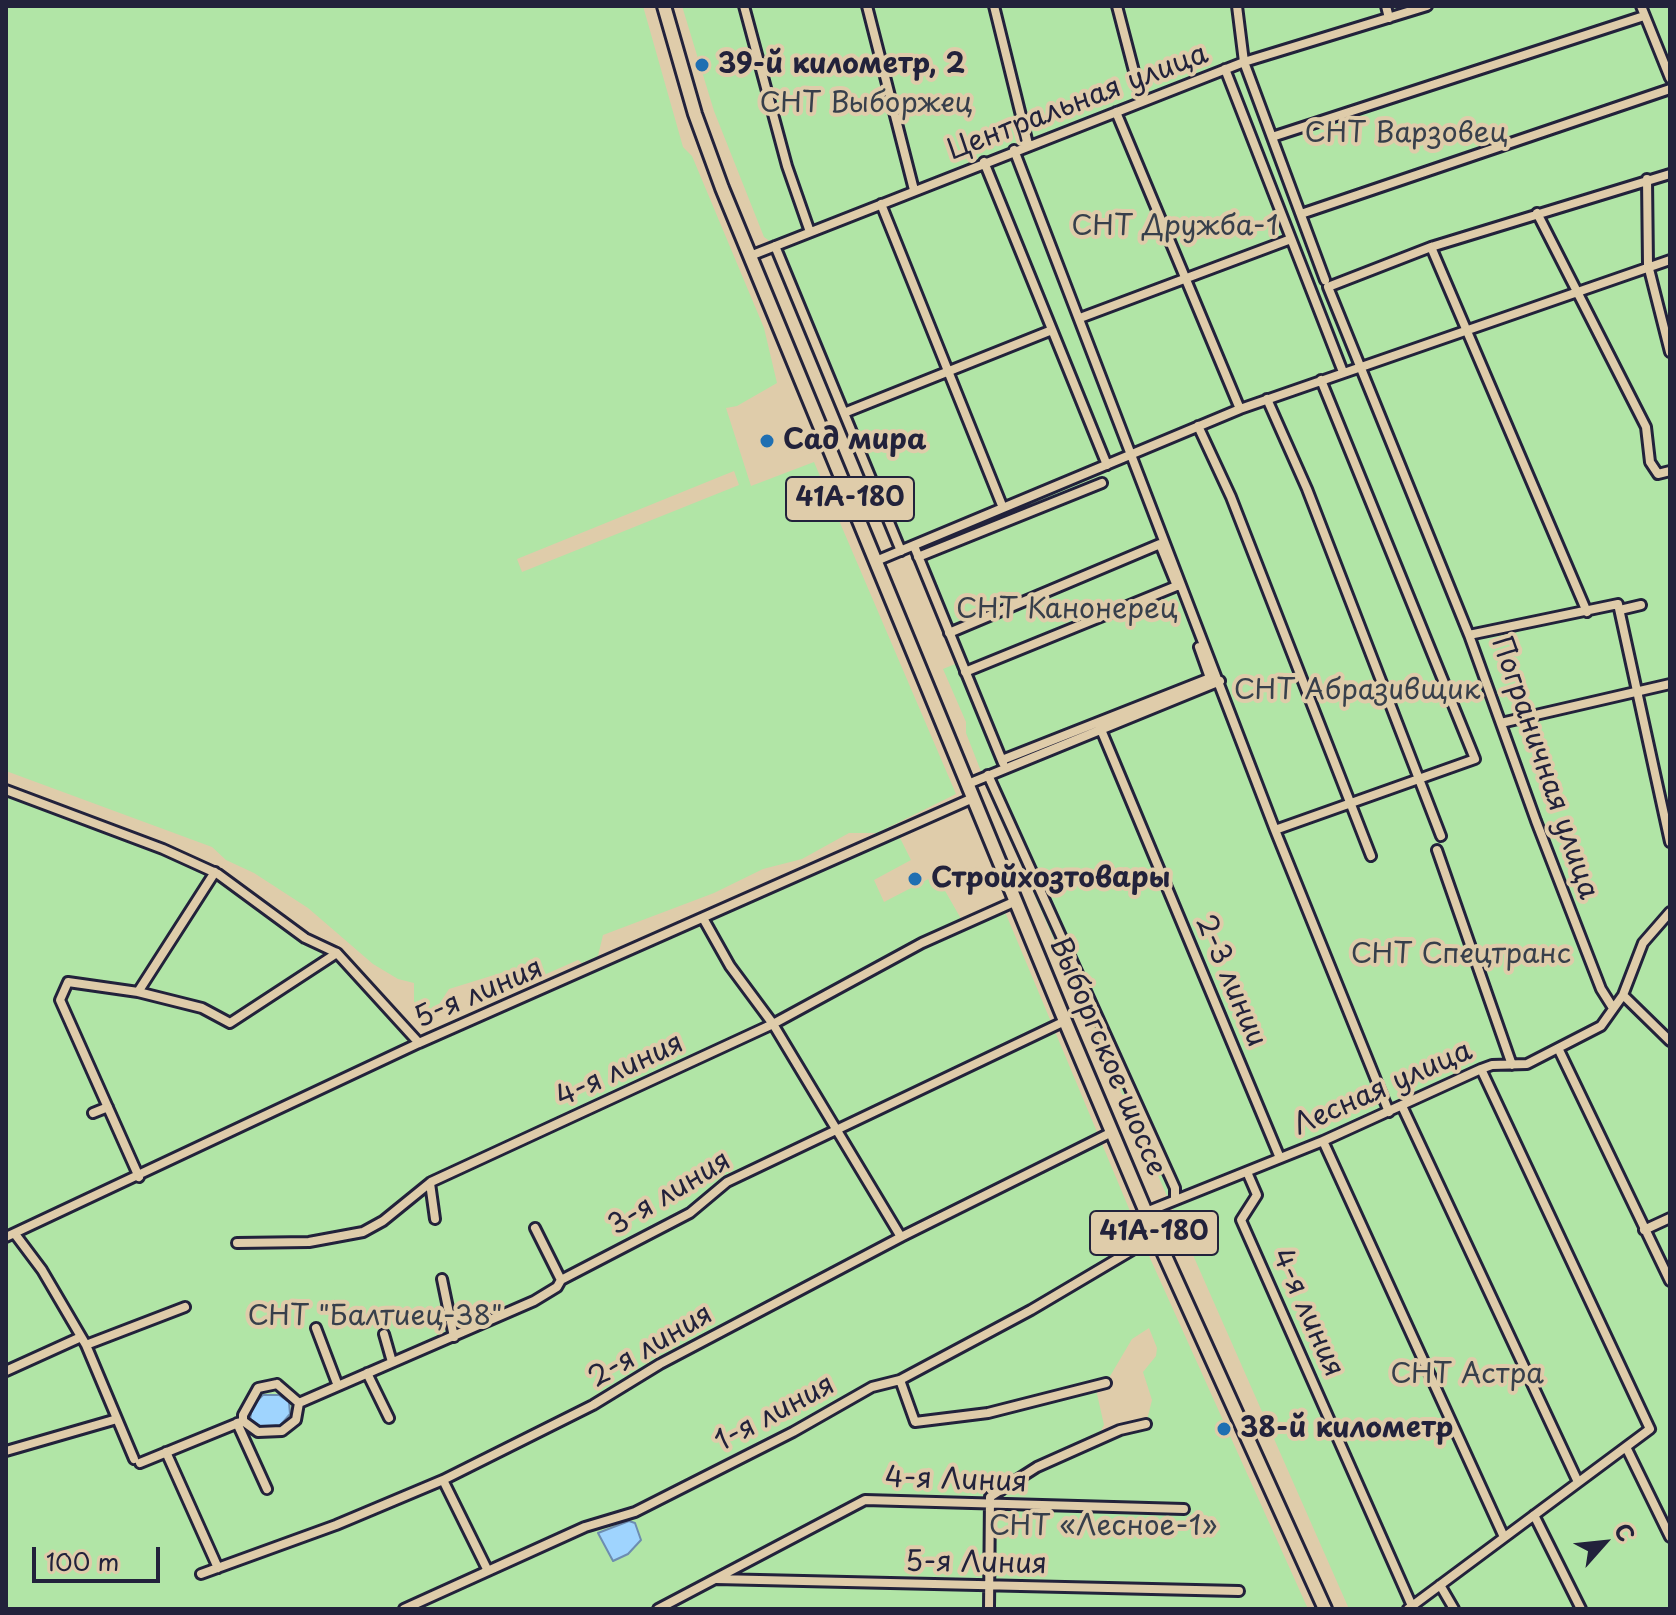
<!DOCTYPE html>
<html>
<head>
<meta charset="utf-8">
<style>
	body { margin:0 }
	#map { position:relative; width:1676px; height:1615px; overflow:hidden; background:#dfccaa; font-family:"Playpen Sans",sans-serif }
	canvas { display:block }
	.frame { position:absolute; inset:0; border:8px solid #22223b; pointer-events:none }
	.north { position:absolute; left:1564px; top:1503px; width:80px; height:80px; -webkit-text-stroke:6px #dfccaa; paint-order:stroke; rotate:63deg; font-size:22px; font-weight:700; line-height:32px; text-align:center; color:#22223b }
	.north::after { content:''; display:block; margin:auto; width:28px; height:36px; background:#22223b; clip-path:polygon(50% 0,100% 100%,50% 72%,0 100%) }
	.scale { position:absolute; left:32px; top:1547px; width:128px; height:36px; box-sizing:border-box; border:4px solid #22223b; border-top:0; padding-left:10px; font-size:24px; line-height:28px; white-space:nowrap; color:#22223b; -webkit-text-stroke:6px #dfccaa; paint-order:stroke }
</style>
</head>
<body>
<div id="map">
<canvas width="1676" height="1615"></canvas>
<div class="frame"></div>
<div class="north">С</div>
<div class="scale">100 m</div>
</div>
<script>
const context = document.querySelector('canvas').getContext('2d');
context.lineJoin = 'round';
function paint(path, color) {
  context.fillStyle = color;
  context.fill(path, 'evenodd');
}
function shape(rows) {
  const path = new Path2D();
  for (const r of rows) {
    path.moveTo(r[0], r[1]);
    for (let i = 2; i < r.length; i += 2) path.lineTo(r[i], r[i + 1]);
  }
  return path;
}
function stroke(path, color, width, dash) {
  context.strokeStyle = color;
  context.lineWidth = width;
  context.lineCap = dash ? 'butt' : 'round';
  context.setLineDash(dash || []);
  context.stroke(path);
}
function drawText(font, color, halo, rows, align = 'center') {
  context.font = font + ' "Playpen Sans",sans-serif';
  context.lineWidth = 8;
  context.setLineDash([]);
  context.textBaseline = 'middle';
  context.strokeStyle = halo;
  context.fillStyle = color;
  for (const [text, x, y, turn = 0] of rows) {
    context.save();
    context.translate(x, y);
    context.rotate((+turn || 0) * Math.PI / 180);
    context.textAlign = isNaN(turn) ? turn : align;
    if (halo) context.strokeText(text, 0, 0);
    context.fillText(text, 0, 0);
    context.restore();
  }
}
paint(shape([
	[6,6,643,6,683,147,692,156,764,328,777,383,737,406,726,408,751,486,814,462,956,794,877,833,849,833,802,859,763,869,714,893,603,935,598,956,582,963,578,960,528,982,520,967,449,989,436,1009,424,1013,414,1002,414,983,398,979,373,964,308,908,254,873,226,860,212,847,6,771],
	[734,471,739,485,522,572,517,559],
	[682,6,1670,6,1670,1609,1349,1609,989,792,966,733,966,722,943,669,960,662,915,546,903,550,774,244,764,237,714,111],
	[6,790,215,872,305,939,337,953,419,1043,897,832,911,860,874,880,884,902,936,875,964,924,1003,907,1145,1247,1308,1609,6,1609],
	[1149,1328,1157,1348,1156,1356,1143,1372,1152,1400,1146,1424,1096,1440,1104,1425,1095,1385,1106,1383,1132,1339]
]), '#b1e5a6');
const water = shape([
	[263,1395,279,1395,289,1402,290,1414,278,1428,260,1430,250,1420,252,1406,263,1395],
	[629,1521,635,1523,641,1540,628,1554,613,1561,598,1533,629,1521]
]);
paint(water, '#9fd4fe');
stroke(water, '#6d8db0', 2);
const minor = shape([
	[744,6,787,166,810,232],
	[867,6,914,190],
	[994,6,1028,144],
	[1117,6,1142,102],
	[1237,6,1244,62,1325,280],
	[1386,6,1389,18],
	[1641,6,1670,78],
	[1225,69,1343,372],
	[1116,112,1240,409],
	[1272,137,1644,16],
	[1014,150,1275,830,1389,1112],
	[984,162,1107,465],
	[1647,179,1648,265,1670,352],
	[881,204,1003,508],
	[1537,213,1646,427,1650,462,1658,474,1670,471],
	[1301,214,1670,89],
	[775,246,901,551],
	[1431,247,1587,612],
	[750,256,1244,62,1427,6],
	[1080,318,1291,239],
	[1267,399,1307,489,1441,836],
	[844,413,1052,330],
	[1198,426,1231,497,1371,856],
	[914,546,1003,763],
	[918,557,1102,483],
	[876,561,1240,409,1670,260],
	[1620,610,1641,605],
	[949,633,1160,544,1177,586],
	[1469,635,1328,287,1431,247,1670,174],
	[965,672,1179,585],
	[1501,723,1670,684],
	[1102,732,1280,1158],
	[1002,760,1210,678,1199,647],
	[988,775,1175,1188,1175,1200],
	[968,784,1220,681],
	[6,790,163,849,218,874,305,938,337,953,419,1043],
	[1275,830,1475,759,1321,380],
	[1437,850,1512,1065],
	[703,918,730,966,773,1024,901,1237],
	[138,992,215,872],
	[1623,995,1670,1041],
	[1613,1008,1601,989,1536,821,1469,635,1618,604,1670,842],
	[1558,1048,1670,1281],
	[1402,1106,1578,1482],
	[93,1113,108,1107],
	[1323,1141,1504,1537],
	[1247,1172,1257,1195,1241,1220,1412,1606],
	[139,1177,60,1000,68,982,138,992,202,1008,230,1023,337,953],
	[430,1183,435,1219],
	[1146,1212,1323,1141,1481,1069,1492,1065,1527,1064,1601,1026,1623,995,1643,943,1670,912],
	[535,1228,561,1280],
	[1644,1230,1670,1218],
	[15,1234,42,1270,86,1345,134,1459],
	[6,1237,419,1043,973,798],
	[237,1243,309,1242,363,1232,383,1221,431,1182,773,1024,922,943,1016,901],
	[442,1279,454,1337],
	[316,1328,338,1386],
	[384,1334,392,1362],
	[86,1345,185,1307],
	[6,1371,81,1337],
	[367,1373,389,1418],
	[900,1380,915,1422,988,1413,1106,1383],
	[277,1384,299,1403,296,1420,282,1431,258,1432,243,1421,243,1415,258,1388,277,1384],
	[299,1403,534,1301,557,1287,561,1280,690,1213,727,1182,1065,1021],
	[237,1423,267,1489],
	[1626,1447,1670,1537],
	[6,1451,117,1419],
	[166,1452,218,1568],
	[140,1463,243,1421],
	[443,1480,488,1571],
	[1534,1515,1581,1609],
	[201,1574,336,1525,443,1480,593,1405,660,1364,901,1237,1112,1132],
	[716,1579,1239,1591],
	[1440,1585,1454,1609],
	[404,1609,585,1527,635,1512,793,1432,872,1387,900,1380,1031,1310,1156,1236],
	[658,1609,865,1500,1184,1509],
	[989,1609,990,1497,1037,1467,1120,1430,1146,1424],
	[1408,1609,1650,1429,1481,1069]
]);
const primary = shape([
	[664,6,695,114,722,188,1065,1021,1156,1236,1325,1609]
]);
stroke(minor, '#22223b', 14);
stroke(primary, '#22223b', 18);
stroke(minor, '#dfccaa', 8);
stroke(primary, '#dfccaa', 12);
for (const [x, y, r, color] of [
	[702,65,8,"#1f6fb2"],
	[767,441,8,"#1f6fb2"],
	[915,879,8,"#1f6fb2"],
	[1224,1429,8,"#1f6fb2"]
]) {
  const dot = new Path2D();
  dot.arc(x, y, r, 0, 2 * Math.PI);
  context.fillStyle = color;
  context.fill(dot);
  stroke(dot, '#dfccaa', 3);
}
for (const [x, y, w] of [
	[850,499,128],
	[1154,1233,128]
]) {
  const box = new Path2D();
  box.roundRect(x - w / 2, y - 22, w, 44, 6);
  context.fillStyle = '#dfccaa';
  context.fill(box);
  stroke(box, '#22223b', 2);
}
drawText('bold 26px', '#22223b', null, [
	["41А-180",850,499],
	["41А-180",1154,1233]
]);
drawText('bold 28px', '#22223b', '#dfccaa', [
	["39-й километр, 2",718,65],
	["Сад мира",783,441],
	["Стройхозтовары",931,879],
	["38-й километр",1240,1429]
], 'left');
drawText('28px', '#22223b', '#dfccaa', [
	["Центральная улица",1078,103,-21],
	["Пограничная улица",1544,768,71],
	["2-3 линии",1230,981,67],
	["5-я линия",479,994,-23],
	["Выборгское шоссе",1107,1057,67],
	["4-я линия",620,1071,-25],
	["Лесная улица",1383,1089,-24],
	["3-я линия",670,1194,-31],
	["4-я линия",1307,1313,66],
	["2-я линия",651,1347,-30],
	["1-я линия",775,1414,-28],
	["4-я Линия",956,1481,2],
	["5-я Линия",976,1564,1]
]);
drawText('28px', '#373f4b', '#dfccaa', [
	["СНТ Выборжец",866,104],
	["СНТ Варзовец",1406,134],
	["СНТ Дружба-1",1175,227],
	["СНТ Канонерец",1067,610],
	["СНТ Абразивщик",1357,691],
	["СНТ Спецтранс",1461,955],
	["СНТ \"Балтиец-38\"",375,1317],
	["СНТ Астра",1467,1375],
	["СНТ «Лесное-1»",1103,1527]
]);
</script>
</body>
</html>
